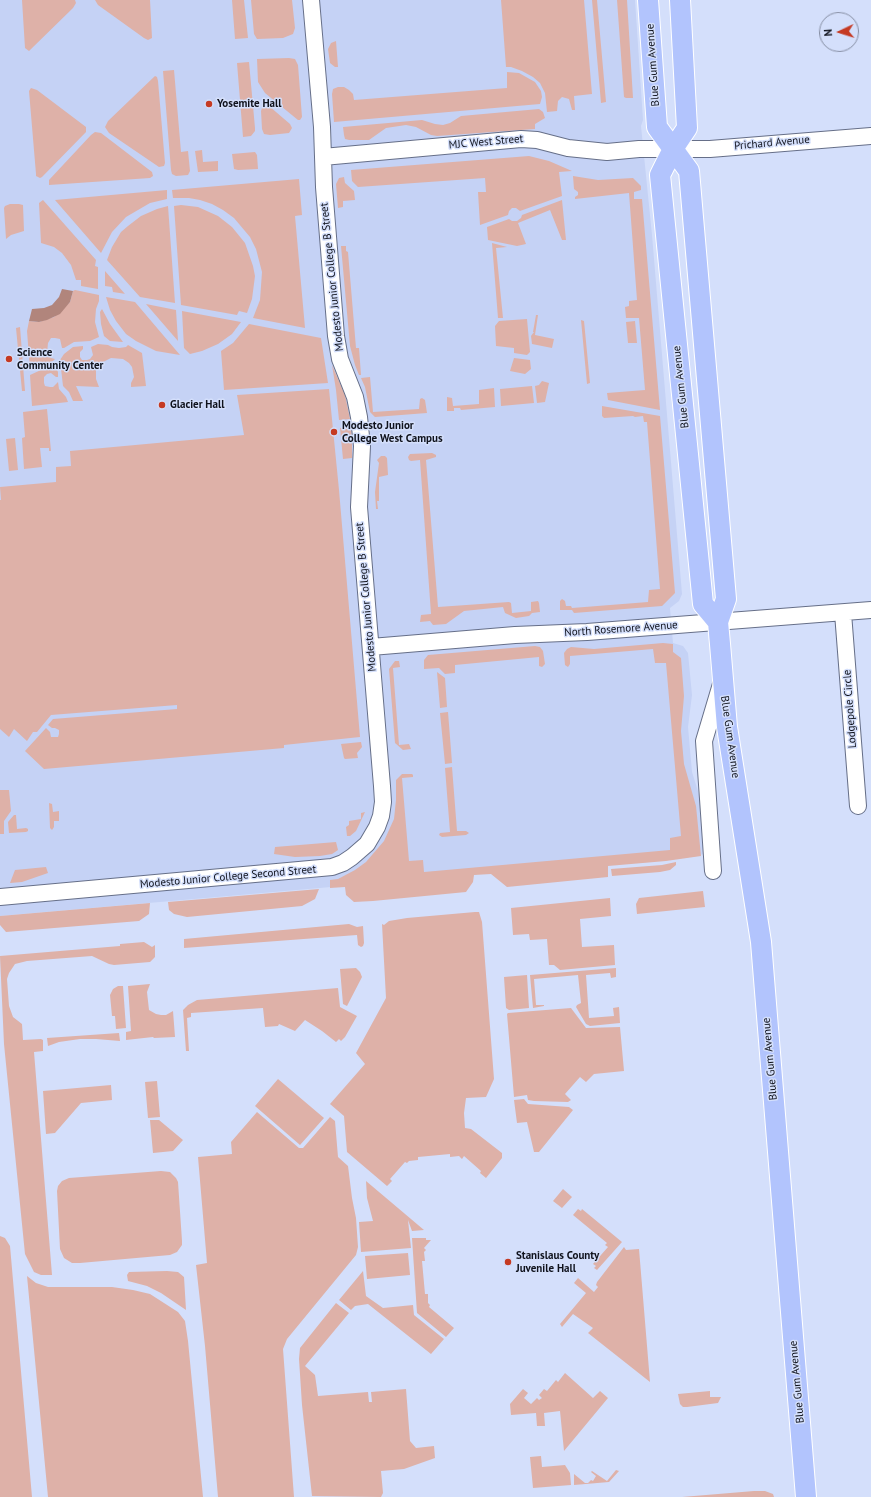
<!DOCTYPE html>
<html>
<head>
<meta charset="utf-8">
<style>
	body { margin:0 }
	#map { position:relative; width:871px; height:1497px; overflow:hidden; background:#d4dffb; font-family:"PT Sans",sans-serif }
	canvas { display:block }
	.north { position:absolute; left:819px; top:12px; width:40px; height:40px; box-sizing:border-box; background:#d4dffb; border:1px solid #858da2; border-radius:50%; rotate:266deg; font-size:11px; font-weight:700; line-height:16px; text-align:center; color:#0f121c }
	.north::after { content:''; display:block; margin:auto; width:14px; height:18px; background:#c53a23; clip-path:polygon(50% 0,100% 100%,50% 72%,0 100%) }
</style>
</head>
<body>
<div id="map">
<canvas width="871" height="1497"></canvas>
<div class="north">N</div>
</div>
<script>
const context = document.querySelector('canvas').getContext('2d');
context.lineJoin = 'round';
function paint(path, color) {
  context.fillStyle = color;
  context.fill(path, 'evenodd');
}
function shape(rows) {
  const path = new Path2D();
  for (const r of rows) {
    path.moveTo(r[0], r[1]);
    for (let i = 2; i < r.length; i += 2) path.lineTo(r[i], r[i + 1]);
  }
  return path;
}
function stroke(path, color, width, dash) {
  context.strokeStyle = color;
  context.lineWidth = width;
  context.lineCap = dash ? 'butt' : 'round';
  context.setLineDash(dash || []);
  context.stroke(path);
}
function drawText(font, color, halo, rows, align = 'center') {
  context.font = font + ' "PT Sans",sans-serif';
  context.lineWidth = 3;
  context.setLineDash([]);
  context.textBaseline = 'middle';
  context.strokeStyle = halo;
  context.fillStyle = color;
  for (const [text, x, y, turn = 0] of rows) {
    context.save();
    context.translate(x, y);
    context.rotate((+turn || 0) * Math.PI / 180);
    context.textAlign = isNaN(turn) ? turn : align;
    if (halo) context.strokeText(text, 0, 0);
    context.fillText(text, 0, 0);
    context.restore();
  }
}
paint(shape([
	[0,0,635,0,643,120,641,126,652,235,682,594,679,601,670,608,673,643,683,646,688,653,692,695,688,727,692,772,702,804,708,854,0,916]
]), '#c5d2f5');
paint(shape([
	[22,0,75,0,76,3,73,8,29,51,25,48],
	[95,0,150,0,152,38,148,40,144,38,98,5],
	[232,0,244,0,248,38,235,39],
	[251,0,292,0,295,28,293,34,283,38,257,39,254,34],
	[501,0,584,0,592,94,574,96,575,110,572,110,569,99,562,97,558,101,557,111,547,112,545,93,540,83,533,77,522,71,511,67,506,67],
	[592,0,597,0,606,102,601,103],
	[617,0,627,0,633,98,626,98,624,97],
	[336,41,338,67,335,67,330,63,328,49,331,43],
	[289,58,295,59,298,65,302,117,300,120,298,120,265,93,258,82,257,59],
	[249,62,255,128,255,131,251,136,243,137,237,63],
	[174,70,181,152,188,151,190,171,188,175,176,176,172,174,171,170,163,71],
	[507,72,519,73,535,82,541,91,542,97,540,104,334,122,332,94,333,89,338,87,344,87,349,90,353,94,354,100,507,88],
	[155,76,157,77,158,81,165,163,164,166,159,167,109,133,105,127,108,121],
	[31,88,37,90,86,127,86,132,42,177,40,178,36,176,36,174,29,91],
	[265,106,269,106,290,124,292,128,289,133,270,135,264,134,262,129,261,111,262,108],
	[539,109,543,112,545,118,535,124,535,129,437,136,431,135,416,127,406,125,386,128,369,140,349,140,345,139,344,135,343,127,422,120,435,124,443,125,450,123,461,116],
	[95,132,101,133,152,172,153,176,150,178,49,185,49,180,91,135],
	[202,150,203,162,218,161,218,171,198,172,195,151],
	[255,152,257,155,258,169,238,170,234,169,232,154],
	[529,156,549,161,572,171,559,172,562,196,520,211,516,208,512,208,509,211,508,215,480,225,478,192,486,192,485,178,358,187,352,181,351,170],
	[573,176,598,180,633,178,641,186,641,190,634,192,634,199,642,199,660,410,608,400,607,393,645,390,639,318,626,318,625,307,629,306,629,301,637,300,629,193,575,199,575,197,578,195,578,192,574,189],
	[344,177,345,183,354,191,355,200,343,201,343,207,338,208,336,184,339,178],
	[299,179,302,215,295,216,305,328,253,318,260,300,262,272,256,249,250,237,234,218,223,210,212,204,200,200,189,198,173,198,172,190],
	[167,190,167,199,150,203,126,217,112,232,101,253,55,200],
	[43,200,96,260,95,266,98,267,98,289,81,286,81,280,76,280,71,265,62,253,54,247,41,243,39,203],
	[562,200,566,240,562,240,550,210,518,223,526,244,517,246,488,240,487,227,509,219,512,221,517,221,521,218,522,215],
	[10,204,19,204,23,205,24,231,11,235,6,239,4,208,5,206],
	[181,205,198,207,218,216,232,227,245,243,253,266,255,276,252,299,247,313,239,311,237,315,181,305,174,206],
	[168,206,175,303,140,297,107,260,112,247,121,232,128,226,141,216,157,209],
	[492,243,507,247,496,248,503,318,498,318],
	[341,246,346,246,346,251,348,252,356,348,359,348,361,375,359,375,355,365,350,346],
	[105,271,125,294,126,294,113,292,112,287,105,286],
	[75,290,99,295,99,301,96,309,95,322,99,337,90,341,74,342,64,348,62,348,60,339,55,338,51,338,48,343,47,353,51,358,55,359,53,361,30,370,27,331,29,321,39,322,54,317,70,302,73,291],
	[106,297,135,302,180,355,156,351,136,341,126,334,116,321,110,310],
	[146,304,176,310,178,341],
	[102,309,110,324,123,342,110,341,104,336,101,324,100,312],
	[182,311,241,322,232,334,218,344,202,351,190,354,184,348],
	[536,315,538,315,535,335,554,339,552,348,532,344,531,336,534,332,533,332],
	[527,319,530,352,527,355,514,353,514,348,496,346,495,326,499,321],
	[581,320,584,321,590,383,587,384],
	[635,321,637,343,628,343,626,322],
	[249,324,321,338,328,383,224,390,221,351,233,343],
	[20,327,25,391,22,391,16,328],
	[98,344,108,345,112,347,119,348,126,347,128,345,142,353,146,386,131,387,131,383,134,377,132,367,129,363,123,359,111,358,103,362,96,370,96,379,99,387,76,386,83,401,73,401,69,392,63,386,60,360,64,354,73,347,83,346,83,349,80,352,80,357,82,360,87,360,90,359,93,355,91,347],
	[514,358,530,360,531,369,525,374,510,371],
	[54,364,58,372,58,377,56,377,51,373,47,374,44,377,44,383,45,386,50,387,53,387,58,382,59,389,66,397,68,402,32,406,30,375],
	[332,365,345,395,350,419,339,420,336,390],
	[370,377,373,412,419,409,420,399,422,398,425,400,427,413,375,417,370,412,365,387,361,378],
	[542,381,549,383,545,402,537,403,535,386,539,385],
	[532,386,534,403,501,406,500,389],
	[494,388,495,407,461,410,460,408,454,408,454,411,447,411,447,397,452,398,453,406,479,404,479,390],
	[329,389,339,490,360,737,284,745,284,748,44,769,25,751,46,728,50,732,51,737,58,737,59,734,59,730,55,728,52,728,48,725,53,719,177,709,177,705,51,715,37,732,33,732,27,741,14,729,9,737,0,729,0,500,1,500,0,487,56,482,56,467,71,466,70,451,244,435,237,395],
	[602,406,660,416,675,593,662,606,574,613,572,610,560,610,560,601,562,599,565,601,566,606,571,606,572,608,648,602,649,590,660,589,647,422,644,422,643,416,635,417,633,416,604,418,602,416],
	[47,409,51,451,49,451,49,448,40,448,42,467,24,469,22,438,25,437,23,412],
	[351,427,352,440,352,458,343,459,340,428],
	[15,438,18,470,9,471,6,439],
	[432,453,436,455,436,457,426,460,438,607,509,602,511,603,512,613,531,611,531,602,538,601,539,603,540,612,532,613,529,616,516,618,505,613,503,607,464,611,446,624,433,625,430,621,420,622,421,615,431,614,420,460,411,461,409,460,408,457,410,454],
	[381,456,385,456,387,458,388,475,379,477,379,501,377,501,378,509,376,509,375,492,379,463,377,460],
	[663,643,673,644,673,652,681,658,684,696,681,731,684,764,696,806,701,856,666,861,608,866,608,877,507,887,491,874,474,875,473,882,466,892,373,901,354,902,346,895,345,887,330,888,330,880,338,879,355,870,366,862,384,841,394,819,396,800,396,780,402,774,412,774,413,775,413,777,402,778,409,861,423,860,424,872,670,850,670,838,681,836,666,663,655,663,653,649,570,656,570,664,568,667,565,665,564,653,567,649,571,647,594,649],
	[535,646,540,647,543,651,545,664,542,667,539,666,539,657,455,665,455,673,445,674,439,668,424,669,424,660,428,655],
	[395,661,399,661,400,667,393,668,399,745,409,744,411,749,403,750,395,743,389,669],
	[437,672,445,678,447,707,440,708],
	[448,712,452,763,445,764,440,713],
	[361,742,362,747,357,753,358,758,345,759,344,758,341,744],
	[452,767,457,831,466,831,469,833,466,835,442,837,439,835,440,833,450,832,445,768],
	[0,790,9,790,11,811,4,821,4,834,0,834],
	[49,803,52,804,53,812,59,811,59,821,54,821,54,827,52,830,50,828],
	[365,812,356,831,350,836,347,836,346,827,349,825,349,821,361,819,361,813],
	[14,815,16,815,17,829,26,828,28,829,28,831,26,832,9,833,8,822],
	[336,842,338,850,332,854,320,856,295,857,274,854,275,847],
	[676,862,676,865,670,870,660,872,612,876,611,869,662,865],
	[46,867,48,873,22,882,10,883,15,870],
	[319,889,315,899,302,906,187,917,174,914,169,910,168,902],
	[703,891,705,907,637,914,636,904,639,898],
	[610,898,611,916,580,919,582,947,614,945,615,965,560,970,554,965,549,965,547,939,530,940,529,934,513,935,511,908],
	[150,903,149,914,139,921,6,932,0,925,0,916],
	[475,912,479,912,482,922,494,1079,486,1097,466,1098,464,1113,465,1128,471,1129,502,1153,502,1158,486,1178,480,1173,481,1171,464,1156,462,1159,459,1156,450,1157,450,1154,418,1157,418,1160,409,1161,407,1163,405,1162,390,1179,392,1181,387,1186,347,1152,344,1116,330,1104,365,1064,356,1053,386,998,382,924,384,925,389,921,407,918],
	[349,924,357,927,363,926,364,943,363,946,361,947,358,945,357,935,184,948,184,939],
	[144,942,152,947,155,945,155,957,150,962,114,965,109,964,92,956,27,961,15,964,9,973,7,979,9,1006,13,1017,22,1024,23,1040,41,1039,43,1040,43,1051,34,1052,52,1275,41,1275,34,1272,25,1254,4,1044,0,956,120,946,120,944],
	[356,968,360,972,362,977,347,1006,343,1004,340,969],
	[616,968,616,977,611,978,610,973,586,975,589,1018,614,1016,613,1008,619,1007,620,1023,590,1026,586,1024,576,1007,577,1005,581,1003,578,975,534,979,536,1005,544,1005,544,1006,533,1008,530,975],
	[527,975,529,1008,509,1010,506,1008,504,977],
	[150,984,147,992,149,1010,156,1014,161,1015,166,1015,173,1011,175,1037,154,1038,153,1037,126,1040,126,1032,131,1031,128,986],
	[118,986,123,986,126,1028,116,1029,115,1016,112,1016,110,995,113,989],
	[338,988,340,1007,357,1016,345,1037,341,1041,339,1039,336,1042,322,1031,305,1020,295,1031,279,1024,278,1026,265,1027,263,1008,191,1013,191,1017,187,1018,189,1051,186,1051,183,1010,188,1005,197,1000],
	[571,1008,586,1028,620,1027,624,1071,594,1074,586,1082,580,1077,565,1094,571,1100,568,1102,534,1101,528,1100,527,1095,514,1097,507,1014,508,1013],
	[119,1033,120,1041,96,1039,80,1039,59,1042,48,1046,47,1038],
	[278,1079,324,1118,300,1145,255,1106],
	[157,1081,160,1117,148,1118,145,1082],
	[111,1085,112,1100,81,1103,55,1133,46,1134,43,1091],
	[524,1099,528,1104,569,1107,573,1110,539,1152,534,1152,527,1122,517,1123,514,1100],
	[257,1112,299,1148,303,1148,330,1117,335,1121,338,1157,348,1166,352,1198,356,1218,358,1247,356,1255,287,1339,283,1349,294,1497,218,1497,205,1346,196,1265,207,1263,198,1157,232,1154,231,1142],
	[150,1120,159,1120,183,1140,173,1151,153,1153],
	[161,1171,170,1172,176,1178,178,1182,182,1241,182,1245,177,1252,170,1255,80,1263,72,1263,64,1258,60,1249,57,1191,58,1186,62,1181,69,1178],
	[366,1181,424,1230,412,1231,408,1220,411,1248,361,1252,359,1222,373,1221,367,1198],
	[563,1189,572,1197,562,1208,553,1201],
	[578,1209,581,1211,582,1209,622,1242,597,1270,594,1268,596,1266,593,1264,608,1247,605,1245,607,1243,573,1215],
	[0,1236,5,1238,10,1246,32,1497,0,1497],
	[412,1238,426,1238,426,1240,431,1240,424,1248,426,1250,424,1252,425,1261,422,1261,425,1294,428,1294,428,1303,430,1305,429,1307,454,1328,446,1337,417,1313],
	[624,1247,626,1250,639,1249,650,1382,588,1333,593,1328,573,1314,562,1327,560,1324,586,1293,574,1283,578,1278,594,1292,598,1287,596,1285,597,1282],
	[408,1253,410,1275,367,1279,365,1256],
	[167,1271,178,1272,184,1277,186,1310,161,1293,147,1286,128,1281,127,1275,129,1272],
	[363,1271,366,1296,383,1308,413,1305,414,1315,444,1339,431,1354,368,1304,355,1306,351,1310,339,1300],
	[27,1276,36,1283,48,1287,112,1287,133,1290,150,1294,178,1312,185,1321,188,1341,203,1497,48,1497],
	[336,1303,349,1313,305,1366,315,1375,318,1396,368,1392,369,1402,372,1402,371,1392,406,1389,410,1441,416,1448,434,1446,435,1458,404,1469,381,1471,383,1493,381,1497,312,1496,302,1405,299,1359,300,1348],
	[565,1373,593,1398,600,1391,608,1398,564,1451,560,1411,544,1413,545,1426,537,1426,536,1413,511,1415,510,1404,523,1389,528,1393,524,1398,531,1404,537,1398,539,1400,542,1398,539,1395,544,1389,547,1391,556,1380,558,1382],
	[710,1391,710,1397,721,1397,718,1403,687,1407,683,1407,680,1404,678,1394],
	[541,1456,542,1467,565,1465,570,1473,571,1485,533,1488,530,1457],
	[616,1470,619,1471,609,1482,574,1485,574,1474,585,1483,588,1483,591,1480,593,1481,596,1476,591,1472,592,1471,607,1481],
	[754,1491,765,1491,773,1494,774,1497,682,1497]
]), '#deb1a8');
paint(shape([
	[62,289,73,291,70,302,60,314,47,320,39,322,29,321,32,309,44,308,52,305,59,297]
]), '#b1857c');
const minor = shape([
	[323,157,521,139,537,140,568,148,607,152,639,149,710,149,871,136],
	[843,613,858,806],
	[371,647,515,635,587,632,871,610],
	[713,871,704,741,721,684],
	[0,897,332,867,343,863,352,857,367,844,377,827,381,816,383,802,382,786,359,507,362,446,359,417,355,397,340,359,336,336,324,187,322,127,311,0]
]);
const major = shape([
	[648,0,657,127,689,171,726,599,718,622,720,644,727,727,761,942,806,1497],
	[680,0,687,128,673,149,660,175,703,604,718,622]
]);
stroke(minor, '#666f88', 18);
stroke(major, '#fff', 22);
stroke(minor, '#fff', 16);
stroke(major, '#b2c4fd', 20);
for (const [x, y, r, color] of [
	[209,104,4,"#c53a23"],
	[9,359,4,"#c53a23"],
	[162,405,4,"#c53a23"],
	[334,432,4,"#c53a23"],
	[508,1262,4,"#c53a23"]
]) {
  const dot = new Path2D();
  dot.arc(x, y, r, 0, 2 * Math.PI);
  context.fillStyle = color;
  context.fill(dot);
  stroke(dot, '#d4dffb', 1.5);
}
drawText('11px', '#0f121c', '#d4dffb', [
	["Blue Gum Avenue",653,65,-94],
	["MJC West Street",486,142,-5],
	["Prichard Avenue",772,143,-5],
	["Modesto Junior College B Street",332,277,-96],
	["Blue Gum Avenue",681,387,-96],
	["Modesto Junior College B Street",366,597,-95],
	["North Rosemore Avenue",621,629,-4],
	["Lodgepole Circle",850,709,-94],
	["Blue Gum Avenue",730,737,82],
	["Modesto Junior College Second Street",228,877,-5],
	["Blue Gum Avenue",770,1059,-95],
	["Blue Gum Avenue",797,1382,-95]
]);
drawText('bold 11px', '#0f121c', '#d4dffb', [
	["Yosemite Hall",217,104],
	["Science",17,353],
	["Community Center",17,366],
	["Glacier Hall",170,405],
	["Modesto Junior",342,426],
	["College West Campus",342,439],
	["Stanislaus County",516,1256],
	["Juvenile Hall",516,1269]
], 'left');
</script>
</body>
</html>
